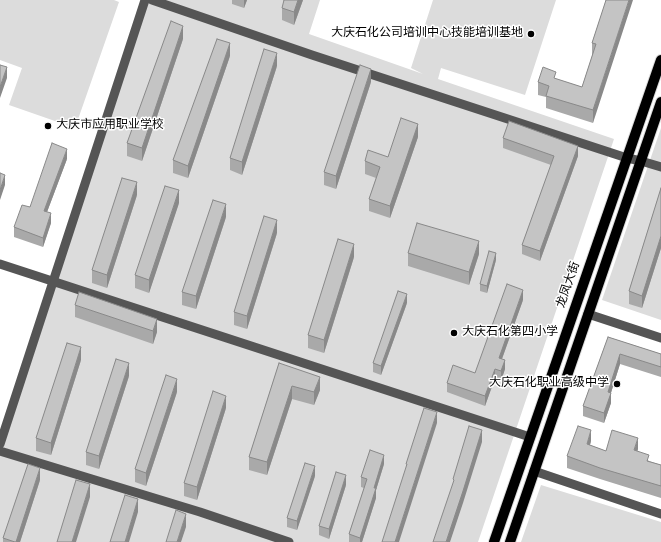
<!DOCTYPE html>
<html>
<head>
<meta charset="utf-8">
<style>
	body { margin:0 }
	canvas { display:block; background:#fff }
</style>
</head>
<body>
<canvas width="661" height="542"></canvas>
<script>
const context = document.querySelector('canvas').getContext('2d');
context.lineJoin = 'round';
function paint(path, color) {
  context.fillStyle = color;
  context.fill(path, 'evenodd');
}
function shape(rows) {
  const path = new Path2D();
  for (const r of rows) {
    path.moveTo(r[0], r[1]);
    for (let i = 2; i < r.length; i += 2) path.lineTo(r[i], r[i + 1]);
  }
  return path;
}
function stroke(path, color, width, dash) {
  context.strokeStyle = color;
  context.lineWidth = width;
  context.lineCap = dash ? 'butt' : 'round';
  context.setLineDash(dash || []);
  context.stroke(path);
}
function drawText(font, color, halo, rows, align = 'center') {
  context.font = font + ' Overpass,"Noto Sans SC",sans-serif';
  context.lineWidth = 3;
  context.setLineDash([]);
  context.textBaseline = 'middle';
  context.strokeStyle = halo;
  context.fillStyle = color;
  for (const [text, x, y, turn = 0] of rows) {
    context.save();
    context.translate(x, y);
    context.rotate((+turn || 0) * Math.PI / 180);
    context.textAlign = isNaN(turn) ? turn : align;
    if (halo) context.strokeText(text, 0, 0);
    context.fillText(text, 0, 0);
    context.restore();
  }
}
paint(shape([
	[0,0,114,0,119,2,75,128,9,105,22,68,0,60],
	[145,0,320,0,309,34,423,74,411,68,433,0,556,0,525,95,441,68,438,79,614,139,478,542,0,542,0,444],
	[661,128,661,320,602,300],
	[541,485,661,522,661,542,521,542]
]), '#dcdcdc');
const major = shape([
	[494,542,661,60],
	[510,542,661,102]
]);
stroke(major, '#dbdbdb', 12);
stroke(shape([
	[152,0,312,55,627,158,641,161,661,167],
	[0,264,530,437],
	[588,314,661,338],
	[0,444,145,0],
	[0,451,200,512,289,542],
	[534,471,661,514]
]), '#555', 9);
stroke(major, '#000', 10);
paint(shape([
	[232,0,247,0,244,8,232,4],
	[303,0,294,25,282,20,282,8],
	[606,0,593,123,546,108,546,97,538,95,538,82,556,79,582,87,592,56,592,43],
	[183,39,142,161,127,156,127,143],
	[230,56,188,178,173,173,173,160],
	[277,66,242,175,230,170,230,158],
	[371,82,336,189,324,185,324,172],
	[418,137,390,218,369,211,369,199,376,178,365,174,365,161,388,157],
	[503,138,578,156,540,261,522,254,522,245,551,165,503,148],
	[67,159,47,212,51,223,43,247,14,237,14,227],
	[661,188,661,248,642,308,629,304,629,291],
	[137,195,107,288,92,283,92,270],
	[179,203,149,293,135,288,135,275],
	[226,217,196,309,182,305,182,292],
	[277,233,247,329,234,325,234,312],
	[408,253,479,254,469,285,408,266],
	[354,257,324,353,308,348,308,335],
	[496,260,487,293,480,291,480,284],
	[523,300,502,359,505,369,501,381,495,378,485,406,447,392,447,383,475,373],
	[407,303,381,375,373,372,373,363],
	[75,305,157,332,153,344,75,317],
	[608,337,661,354,661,377,620,364,611,393,611,403,604,423,583,416,583,406],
	[81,360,51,455,36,451,36,438],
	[279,363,320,390,314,405,292,399,267,475,249,470,249,457],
	[129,376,99,469,86,465,86,452],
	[177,392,146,486,135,482,135,469],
	[226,408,197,500,184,496,184,483],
	[591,441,590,445,606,451,638,449,637,451,649,461,661,465,661,498,600,479,567,468,567,456],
	[384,464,376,490,376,498,362,542,349,542,349,534,364,488,361,487,361,477],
	[315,476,297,530,287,527,287,518],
	[40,480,20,542,3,542,3,538],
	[346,485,329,539,319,535,319,526]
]), '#a9a9a9');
paint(shape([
	[244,0,247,0,244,8],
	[298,0,303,0,294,25,294,12],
	[629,0,633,0,593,123,593,110],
	[183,26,183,39,142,161,142,148],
	[230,43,230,56,188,178,188,166],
	[277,53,277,66,242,175,242,162],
	[7,67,7,78,0,98,0,87],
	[371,69,371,82,336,189,336,176],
	[418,124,418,137,390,218,390,206],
	[578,146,578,156,540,261,540,251],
	[67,149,67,159,44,220,44,211],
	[5,175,5,185,0,200,0,190],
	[137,182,137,195,107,288,107,275],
	[179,190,179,203,149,293,149,280],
	[226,204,226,217,196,309,196,296],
	[51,213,51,223,43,247,43,238],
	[277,220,277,233,247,329,247,316],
	[661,236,661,248,642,308,642,296],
	[479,241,479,254,469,285,469,272],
	[354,244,354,257,324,353,324,340],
	[496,253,496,260,487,293,487,286],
	[523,290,523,300,499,367,499,358],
	[407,294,407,303,381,375,381,366],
	[157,319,157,332,153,344,153,331],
	[81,347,81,360,51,455,51,443],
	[620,354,620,364,608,402,608,392],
	[505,360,505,369,501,381,501,371],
	[129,363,129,376,99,469,99,456],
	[495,369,495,378,485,406,485,396],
	[320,377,320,390,314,405,314,392],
	[177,379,177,392,146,486,146,473],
	[292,386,292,399,267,475,267,462],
	[611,393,611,403,604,423,604,413],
	[226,396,226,408,197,500,197,487],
	[437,412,437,423,399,542,395,542],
	[482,430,482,442,463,503,450,542,446,542],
	[591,430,591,441,587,455,587,444],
	[638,438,638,449,634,462,634,450],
	[384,455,384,464,376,490,376,498,362,542,360,542,360,538,374,488],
	[315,466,315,476,297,530,297,521],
	[40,468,40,480,20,542,16,542],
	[346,475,346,485,329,539,329,529],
	[90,484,90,497,76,542,72,542],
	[138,499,138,512,129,542,125,542],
	[186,514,186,527,181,542,177,542]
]), '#898989');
const building = shape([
	[284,0,298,0,294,12,282,8,284,0],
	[606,0,629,0,593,110,546,96,549,86,538,82,543,67,556,72,554,78,582,87,596,44,592,43,606,0],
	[171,21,183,26,142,148,127,143,171,21],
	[217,39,230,43,188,166,173,160,217,39],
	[264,49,277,53,242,162,230,158,264,49],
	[0,65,7,67,0,87,0,65],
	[360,65,371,69,336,176,324,172,360,65],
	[401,118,418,124,390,206,369,199,380,167,365,161,368,150,388,157,401,118],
	[509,121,578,146,540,251,522,245,554,156,503,138,509,121],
	[52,143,67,149,44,211,51,213,43,238,14,227,22,205,30,207,52,143],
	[0,173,5,175,0,190,0,173],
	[122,178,137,182,107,275,92,270,122,178],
	[165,186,179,190,149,280,135,275,165,186],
	[661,188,661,236,642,296,629,291,661,188],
	[213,200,226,204,196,296,182,292,213,200],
	[264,216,277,220,247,316,234,312,264,216],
	[417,223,479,241,469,272,408,253,417,223],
	[338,239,354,244,324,340,308,335,338,239],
	[489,251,496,253,487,286,480,284,489,251],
	[507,284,523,290,499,358,505,360,501,371,495,369,485,396,447,383,453,365,475,373,507,284],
	[398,291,407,294,381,366,373,363,398,291],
	[79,292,157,319,153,331,75,305,79,292],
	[608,337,661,354,661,367,620,354,608,392,611,393,604,413,583,406,608,337],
	[67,343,81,347,51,443,36,438,67,343],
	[116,359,129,363,99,456,86,452,116,359],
	[279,363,320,377,314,392,292,386,267,462,249,457,279,363],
	[166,375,177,379,146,473,135,469,166,375],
	[213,391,226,396,197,487,184,483,213,391],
	[424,408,437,412,395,542,382,542,407,464,406,464,424,408],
	[469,426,482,430,463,491,446,542,433,542,454,480,453,479,469,426],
	[578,426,591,430,587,444,606,451,612,430,638,438,634,450,649,455,647,461,661,465,661,486,600,468,567,456,578,426],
	[370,450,384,455,374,488,376,488,360,538,349,534,367,479,361,477,370,450],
	[305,463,315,466,297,521,287,518,305,463],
	[28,464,40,468,16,542,15,542,3,538,28,464],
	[336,472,346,475,329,529,319,526,336,472],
	[76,480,90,484,72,542,57,542,76,480],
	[125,495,138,499,125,542,110,542,125,495],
	[176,510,186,514,177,542,166,542,176,510]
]);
paint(building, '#c4c4c4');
stroke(building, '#898989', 1);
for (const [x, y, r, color] of [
	[531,34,4,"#000"],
	[48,126,4,"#000"],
	[454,333,4,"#000"],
	[617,384,4,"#000"]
]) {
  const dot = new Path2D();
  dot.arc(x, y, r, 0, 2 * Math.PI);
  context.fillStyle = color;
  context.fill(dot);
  stroke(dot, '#fff', 1.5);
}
drawText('12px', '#000', '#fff', [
	["大庆石化公司培训中心技能培训基地",523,34],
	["大庆市应用职业学校",56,126,"left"],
	["大庆石化第四小学",462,333,"left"],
	["大庆石化职业高级中学",609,384]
], 'right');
drawText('12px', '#000', '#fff', [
	["龙凤大街",569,285,-71]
]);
</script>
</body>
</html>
